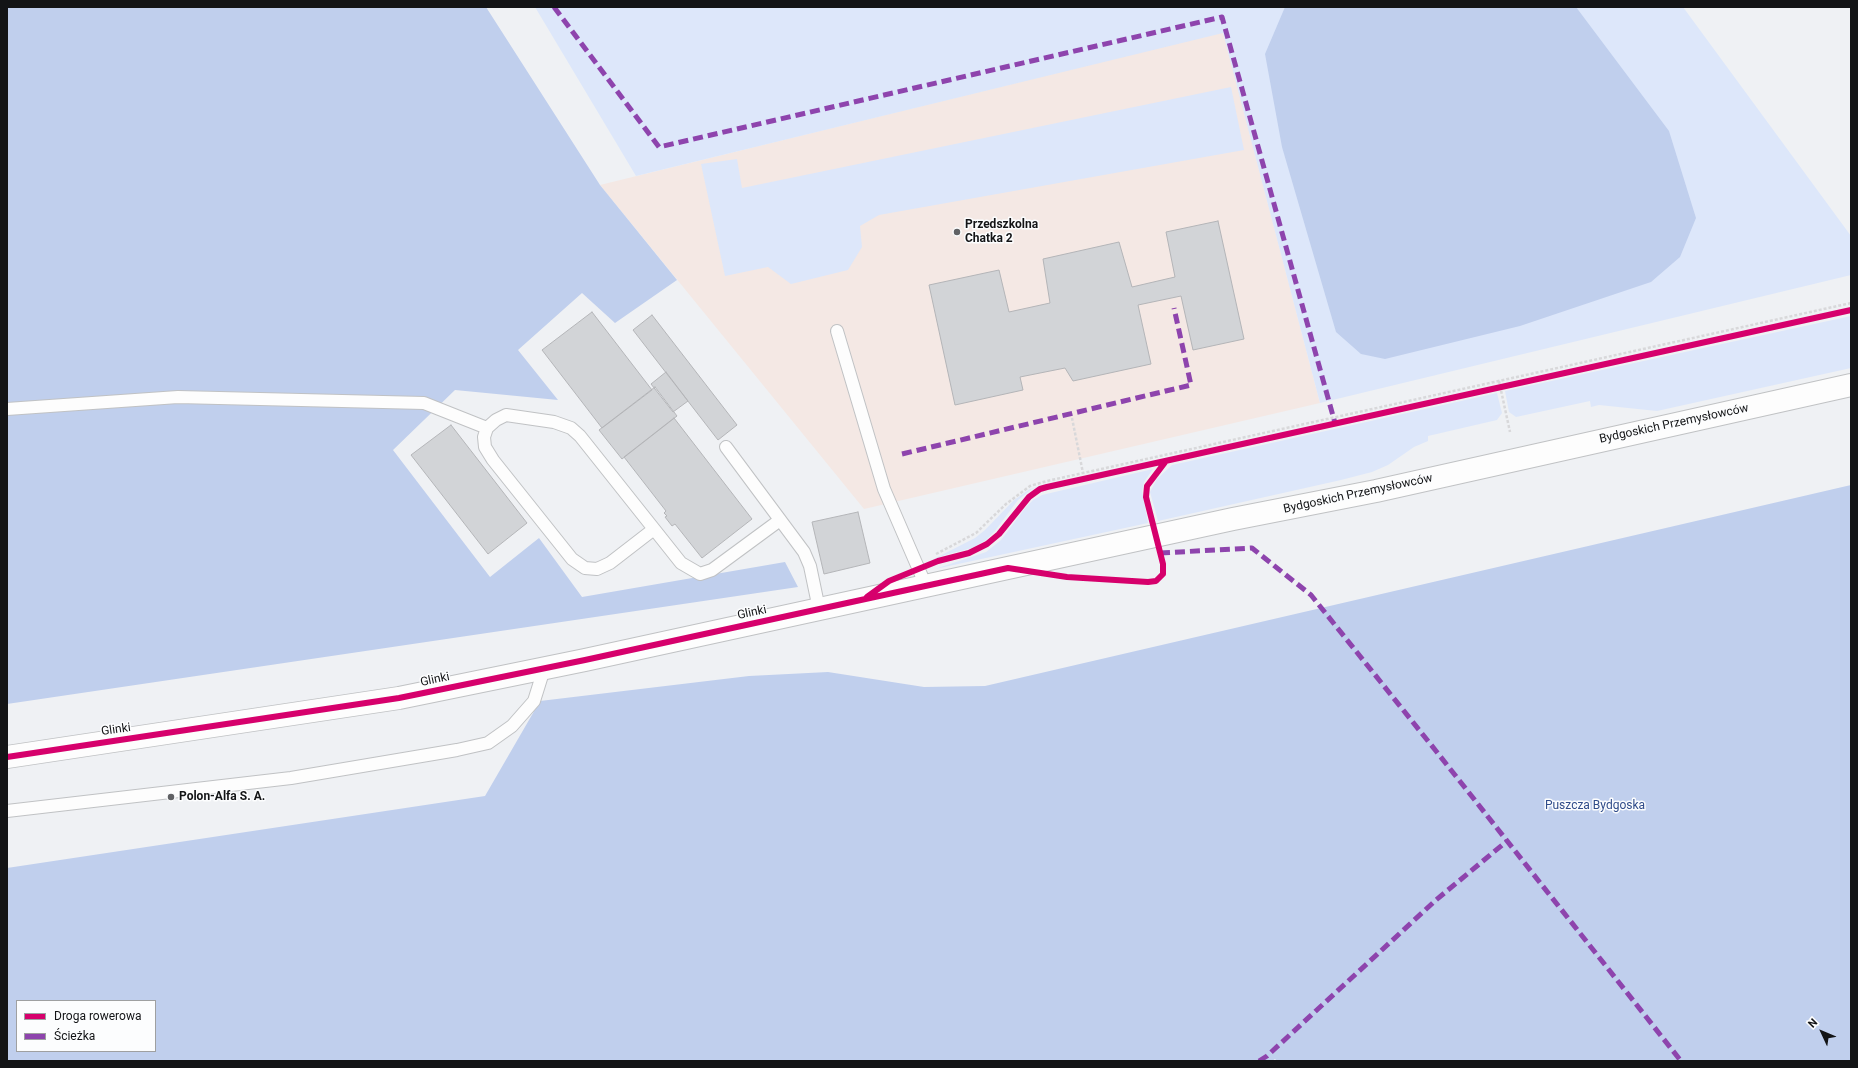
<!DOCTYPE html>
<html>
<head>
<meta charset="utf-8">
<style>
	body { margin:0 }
	#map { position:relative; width:1858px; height:1068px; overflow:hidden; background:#eff1f4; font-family:Roboto,sans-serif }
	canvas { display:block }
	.frame { position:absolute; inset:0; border:8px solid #131416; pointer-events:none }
	.legend { position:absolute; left:16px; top:1000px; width:140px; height:52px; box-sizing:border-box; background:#fcfdfe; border:1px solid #9fa0a1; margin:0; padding:5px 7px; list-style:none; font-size:12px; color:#131416 }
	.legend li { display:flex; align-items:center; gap:8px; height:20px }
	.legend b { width:20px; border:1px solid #9fa0a1 }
	.north { position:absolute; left:1802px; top:1012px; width:40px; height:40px; -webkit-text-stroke:3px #fcfdfe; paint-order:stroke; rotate:314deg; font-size:11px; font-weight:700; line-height:16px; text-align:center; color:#131416 }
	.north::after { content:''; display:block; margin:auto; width:14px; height:18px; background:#131416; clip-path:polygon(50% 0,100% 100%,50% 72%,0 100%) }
</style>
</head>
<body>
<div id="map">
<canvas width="1858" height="1068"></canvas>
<div class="frame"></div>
<ul class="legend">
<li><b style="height:5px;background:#d6006c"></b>Droga rowerowa</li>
<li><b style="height:5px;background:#8e44ad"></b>Ścieżka</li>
</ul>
<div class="north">N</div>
</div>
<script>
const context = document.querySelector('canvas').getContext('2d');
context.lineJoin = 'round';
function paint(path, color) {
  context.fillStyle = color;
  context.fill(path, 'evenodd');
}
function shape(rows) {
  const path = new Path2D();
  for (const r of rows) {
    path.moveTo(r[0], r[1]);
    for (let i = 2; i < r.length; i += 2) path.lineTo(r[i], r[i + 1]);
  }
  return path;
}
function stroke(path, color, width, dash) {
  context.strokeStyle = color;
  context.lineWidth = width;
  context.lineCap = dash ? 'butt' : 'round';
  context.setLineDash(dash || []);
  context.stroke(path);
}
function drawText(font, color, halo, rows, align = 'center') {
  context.font = font + ' Roboto,sans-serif';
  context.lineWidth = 3;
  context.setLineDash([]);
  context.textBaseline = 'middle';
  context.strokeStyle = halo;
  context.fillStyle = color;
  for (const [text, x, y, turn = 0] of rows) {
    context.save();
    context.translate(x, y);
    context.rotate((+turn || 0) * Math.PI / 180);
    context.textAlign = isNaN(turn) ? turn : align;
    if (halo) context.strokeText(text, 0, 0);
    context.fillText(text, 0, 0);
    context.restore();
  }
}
paint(shape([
	[1223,32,1320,403,864,509,600,185]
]), '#f4e8e4');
paint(shape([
	[535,7,1683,7,1851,236,1851,275,1320,403,1223,33,636,176],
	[1231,87,1244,150,879,215,860,226,862,247,848,270,791,284,768,267,725,276,701,164,737,159,742,188],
	[1851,316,1851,368,1657,411,1599,405,1591,407,1590,401,1516,417,1509,412,1505,391],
	[1497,393,1502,413,1497,420,1428,436,1428,441,1414,447,1388,465,1372,472,1341,480,1158,521,1150,492,1157,479,1172,465],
	[1153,469,1144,482,1142,491,1148,523,935,569,986,552,1001,540,1026,507,1033,500,1042,495],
	[1044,485,1032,489,1018,500,995,531,986,540,972,548,945,555,926,563,975,538,985,530,1014,500,1030,489]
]), '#dde7fa');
paint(shape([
	[7,7,486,7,600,185,677,280,615,323,582,293,518,350,558,400,455,390,393,450,490,577,539,538,582,597,785,562,798,587,7,704],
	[1285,7,1576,7,1669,131,1696,218,1680,257,1651,282,1520,326,1385,359,1361,354,1336,332,1282,147,1265,54],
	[1851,485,1851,1061,1277,1061,1275,1059,1272,1061,7,1061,7,868,485,796,540,701,749,676,828,672,924,687,985,686],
	[17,1001,155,1001,155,1051,17,1051]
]), '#c0cfed');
const building = shape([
	[1218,221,1244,339,1193,350,1181,296,1138,305,1151,364,1073,381,1065,368,1020,377,1023,390,955,405,929,285,999,270,1009,312,1050,303,1043,259,1119,242,1132,287,1175,277,1166,232,1218,221],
	[592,312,652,390,602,428,542,350,592,312],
	[652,315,737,425,718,440,633,330,652,315],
	[666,372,688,401,673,412,651,384,666,372],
	[655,387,677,416,622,459,599,430,655,387],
	[674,418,752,519,702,558,675,524,672,526,665,517,667,516,664,513,666,511,624,457,674,418],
	[451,425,527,523,488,554,411,455,451,425],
	[858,512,870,563,824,574,812,522,858,512]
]);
paint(building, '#d2d4d7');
stroke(building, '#b4b5b8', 1);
const lane = shape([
	[837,331,884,489,926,586],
	[7,409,178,397,424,403,487,428],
	[726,447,804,552,810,566,819,609],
	[654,529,610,563,597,569,585,568,572,559,493,460,485,447,484,437,487,428,496,420,506,415,554,422,571,428,580,436,654,529,681,563,700,574,712,570,780,520],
	[7,811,291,778,457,750,488,743,512,726,534,701,544,669]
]);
const secondary = shape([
	[7,757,399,698,585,660,1233,519,1376,491,1851,385]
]);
stroke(lane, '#c0c2c4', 14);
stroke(secondary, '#c0c2c4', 24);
stroke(shape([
	[1499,381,1510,432],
	[1071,413,1083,473],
	[936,554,976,533,1006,504,1030,486,1047,481,1851,303]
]), '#d8d8da', 2.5, [3, 2]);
stroke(lane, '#fdfdfd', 12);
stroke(secondary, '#fdfdfd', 22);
stroke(shape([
	[554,7,659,147,1222,17,1335,423],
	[902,454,1191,385,1174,308],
	[1160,553,1252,548,1311,595,1436,751,1681,1061],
	[1259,1061,1267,1056,1436,900,1507,841]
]), '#8e44ad', 5, [10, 5]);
stroke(shape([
	[867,597,889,581,938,561,969,553,987,544,999,534,1029,497,1040,489,1047,487,1851,310],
	[7,757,399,698,585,660,1008,568,1067,577,1148,582,1156,581,1163,574,1163,564,1146,497,1147,486,1166,461]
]), '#d6006c', 6);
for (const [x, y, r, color] of [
	[957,232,4,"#606164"],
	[171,797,4,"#606164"]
]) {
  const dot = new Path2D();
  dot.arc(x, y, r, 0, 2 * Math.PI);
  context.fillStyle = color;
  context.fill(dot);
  stroke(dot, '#fcfdfe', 1.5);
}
drawText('bold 12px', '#131416', '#fcfdfe', [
	["Przedszkolna",965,225],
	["Chatka 2",965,239],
	["Polon-Alfa S. A.",179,797]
], 'left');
drawText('12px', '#131416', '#fcfdfe', [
	["Bydgoskich Przemysłowców",1674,424,-12],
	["Bydgoskich Przemysłowców",1358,494,-12],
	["Glinki",752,613,-12],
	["Glinki",435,680,-12],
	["Glinki",116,730,-8]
]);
drawText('12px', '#304c8a', '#fcfdfe', [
	["Puszcza Bydgoska",1595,806]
]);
</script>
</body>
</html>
